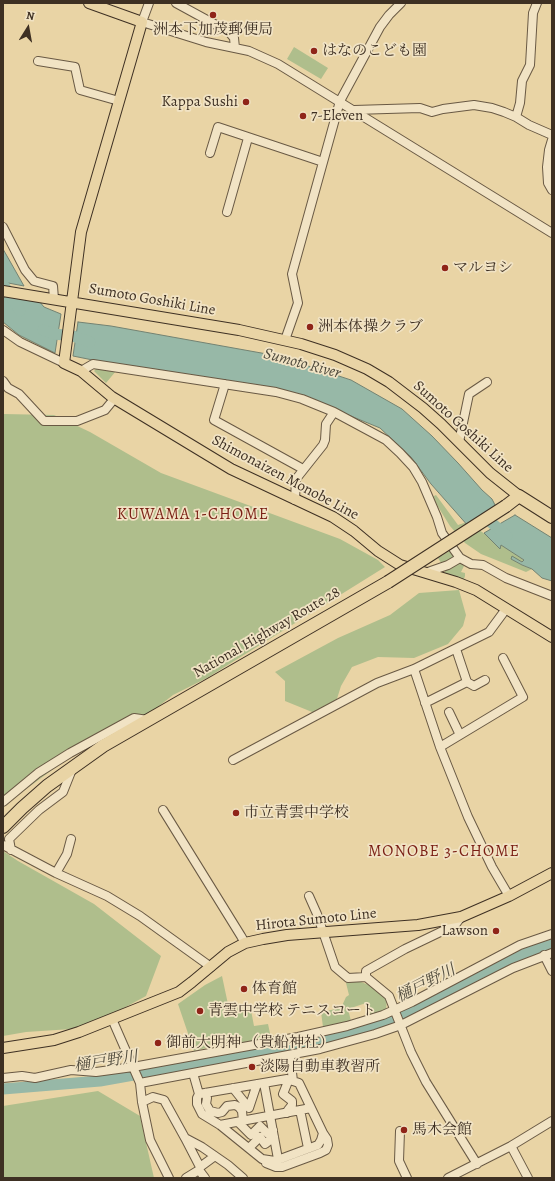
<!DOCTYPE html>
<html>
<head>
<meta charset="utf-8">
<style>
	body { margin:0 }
	#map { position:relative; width:555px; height:1181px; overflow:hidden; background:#e9d4a5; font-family:Alegreya,serif }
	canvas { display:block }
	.frame { position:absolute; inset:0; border:4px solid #3e3023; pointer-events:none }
	.north { position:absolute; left:8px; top:8px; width:40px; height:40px; -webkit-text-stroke:3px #f1e3c4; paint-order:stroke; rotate:11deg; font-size:11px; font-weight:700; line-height:16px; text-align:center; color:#3e3023 }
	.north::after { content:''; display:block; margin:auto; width:14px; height:18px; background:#3e3023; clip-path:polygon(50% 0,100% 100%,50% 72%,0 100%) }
</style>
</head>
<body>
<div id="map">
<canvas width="555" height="1181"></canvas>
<div class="frame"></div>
<div class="north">N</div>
</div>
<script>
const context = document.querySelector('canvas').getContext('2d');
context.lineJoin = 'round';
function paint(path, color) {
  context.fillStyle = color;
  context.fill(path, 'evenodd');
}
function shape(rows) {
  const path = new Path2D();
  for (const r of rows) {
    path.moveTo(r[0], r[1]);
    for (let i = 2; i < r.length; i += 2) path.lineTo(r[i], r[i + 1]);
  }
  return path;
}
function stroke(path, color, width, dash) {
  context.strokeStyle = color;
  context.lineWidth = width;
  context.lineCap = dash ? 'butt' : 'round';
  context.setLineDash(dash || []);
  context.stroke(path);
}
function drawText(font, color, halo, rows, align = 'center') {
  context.font = font + ' Alegreya,"Noto Serif JP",serif';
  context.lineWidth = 3.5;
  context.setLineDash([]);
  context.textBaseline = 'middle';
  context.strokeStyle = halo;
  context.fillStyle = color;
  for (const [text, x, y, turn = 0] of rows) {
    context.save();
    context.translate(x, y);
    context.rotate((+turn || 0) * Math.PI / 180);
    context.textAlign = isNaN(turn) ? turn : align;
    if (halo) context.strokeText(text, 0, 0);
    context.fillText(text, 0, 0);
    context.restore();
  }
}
paint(shape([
	[294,47,328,68,321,79,287,59],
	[96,369,101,369,116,371,106,383,94,371],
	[3,414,54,415,90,432,161,473,340,539,378,560,385,567,239,658,207,678,173,695,159,706,150,716,131,729,71,756,3,806],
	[436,495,458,525,467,522,524,560,522,562,511,559,522,565,532,569,526,572,481,554,465,543,450,526,432,497],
	[456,547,462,553,443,566,438,558],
	[459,560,464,566,461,572,465,573,465,576,463,582,448,577,444,573,447,568],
	[459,590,466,615,463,626,448,644,414,658,378,657,352,667,341,686,335,705,317,714,285,701,285,681,275,672,338,638,390,615,419,593],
	[3,851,18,861,94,904,161,956,146,996,87,1028,26,1032,3,1036],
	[222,976,229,1009,250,1005,254,1026,268,1024,271,1038,233,1045,231,1042,194,1051,178,1004,205,985],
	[353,982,361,982,369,985,387,999,386,1010,371,1015,366,1003,348,1009,351,1021,323,1027,321,1012,341,1008,346,997,349,995,346,983],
	[98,1091,140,1116,154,1178,3,1178,3,1106]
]), '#afbe8c');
const water = shape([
	[3,249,7,256,24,286,3,282,3,249],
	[3,297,39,301,44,307,61,314,55,353,19,335,3,322,3,297],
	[78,322,111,326,278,356,351,380,402,409,432,436,458,463,482,490,492,499,497,509,469,527,431,484,411,457,380,428,297,394,147,371,73,356,78,322],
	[515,515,552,538,552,581,542,578,532,569,522,565,511,559,512,556,522,562,524,560,501,545,500,549,484,533,515,515]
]);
paint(water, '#97b8a7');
stroke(water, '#738272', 1);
stroke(shape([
	[3,284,20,311],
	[43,330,54,334,73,336,90,342],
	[480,513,507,536],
	[3,1089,100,1081,284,1048,348,1034,410,1012,437,1000,491,969,531,951,552,945]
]), '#97b8a7', 11);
const minor = shape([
	[149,3,142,22,206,42,249,51,278,64,552,233],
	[176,3,229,32,234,38,235,48],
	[38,61,75,67,80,90,119,101],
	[354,110,420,108,432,112,443,109,474,105,492,108,504,112,516,117,529,125,552,135],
	[516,117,520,103,522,81,530,65,533,13,537,3],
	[552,140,549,150,547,167,548,183,552,190],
	[210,153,218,127,323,162],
	[227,212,248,138],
	[3,227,25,270,34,281,53,286,54,299],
	[3,330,20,342,64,363],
	[285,340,298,303,292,274,340,101,380,27,389,15,401,3],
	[81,371,93,364,276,392,302,399,334,412,386,440,400,453,413,467,422,482,437,517,442,533,460,558,471,564,483,565,506,578,552,596],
	[3,381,8,388,19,394,44,421,77,421,105,410,114,399],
	[225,384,214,420,303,469],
	[459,442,469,394,487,382],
	[295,500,296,479,323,445,325,440,326,424,334,412],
	[425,573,448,565,460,558],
	[456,649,467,682],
	[414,669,440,747,468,817,492,867,509,896],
	[425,703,467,682,474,686,485,680],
	[449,712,460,735],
	[440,747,523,697,503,658],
	[233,760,377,683,414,669,489,632,506,609],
	[3,802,38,773,70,753,134,718,148,720],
	[163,810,241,936,245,943],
	[3,845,56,873,107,896,140,916,211,967],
	[11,850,9,839,39,810,63,792,73,767],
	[56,873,67,854,71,839],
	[309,896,317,914,335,967,348,978,366,977,389,996,411,1052,426,1082,477,1164],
	[544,955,552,971],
	[366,977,366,971,405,949,455,925,461,917],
	[112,1019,140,1083,142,1102,150,1140,169,1178],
	[290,1055,293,1081],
	[193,1073,199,1094,197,1098,197,1104,202,1114,220,1125,262,1159,275,1161,318,1145,321,1140,323,1133,299,1083,287,1079,199,1094],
	[3,1078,22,1076,35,1078,71,1070,96,1072,133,1067,298,1037,347,1026,383,1015,412,1002,520,945,552,934],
	[287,1079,287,1084,283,1094,292,1101,292,1105,288,1110,287,1113],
	[140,1083,320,1049,375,1034,401,1025,513,968,552,953],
	[264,1083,278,1159],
	[233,1088,249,1108,257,1084],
	[205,1093,207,1098,206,1104,210,1111,218,1113,222,1112,227,1106,235,1105,239,1107,242,1111,243,1121],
	[142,1102,153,1097,164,1100,185,1138,202,1147,228,1165,243,1178],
	[300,1110,308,1148],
	[238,1122,251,1135,260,1126,268,1134,273,1130],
	[220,1125,311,1108],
	[400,1131,399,1161,407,1178],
	[185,1138,200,1167,199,1170,205,1178],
	[511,1146,528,1178],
	[249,1148,260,1137,265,1144,274,1137],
	[266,1163,276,1167,282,1167,320,1153,326,1150,328,1145,327,1139,323,1133],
	[200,1167,215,1156],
	[186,1178,199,1170],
	[448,1178,511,1146,552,1121]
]);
const major = shape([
	[89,3,142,22,81,232,64,363,81,371,112,397,231,469,333,517,354,531,378,551,400,565,456,582,476,590,552,637],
	[3,291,239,330,301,344,335,355,367,369,389,382,423,408,441,424,490,473,519,496],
	[3,1048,54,1040,79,1032,179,992,192,982,228,952,245,943,263,939,287,935,418,925,461,917,509,896,552,873]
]);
const highway = shape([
	[506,506,519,496,552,517],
	[3,827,22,808,47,786,103,746,388,582]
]);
stroke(minor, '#695944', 10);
stroke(major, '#3e3023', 12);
stroke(highway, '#3e3023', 14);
stroke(minor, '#f1e3c4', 8);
stroke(major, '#e9d4a5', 10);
stroke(highway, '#e9d4a5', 12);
const highwayBridge = shape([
	[388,582,506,506]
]);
stroke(highwayBridge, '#3e3023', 14, []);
stroke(highwayBridge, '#e9d4a5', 12);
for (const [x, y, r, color] of [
	[213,15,4,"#8f2418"],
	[314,51,4,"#8f2418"],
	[246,102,4,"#8f2418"],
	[303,116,4,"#8f2418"],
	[445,268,4,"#8f2418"],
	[310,327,4,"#8f2418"],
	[236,813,4,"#8f2418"],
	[496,931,4,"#8f2418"],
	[244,989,4,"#8f2418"],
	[200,1011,4,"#8f2418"],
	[158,1043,4,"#8f2418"],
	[252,1067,4,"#8f2418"],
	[404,1130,4,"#8f2418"]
]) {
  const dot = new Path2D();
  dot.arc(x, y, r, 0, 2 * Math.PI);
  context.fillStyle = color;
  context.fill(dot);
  stroke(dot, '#f1e3c4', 1.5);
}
drawText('15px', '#3e3023', '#f1e3c4', [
	["洲本下加茂郵便局",213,30,"center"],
	["はなのこども園",322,51],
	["Kappa Sushi",238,102,"right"],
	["7-Eleven",311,116],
	["マルヨシ",453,268],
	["洲本体操クラブ",318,327],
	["市立青雲中学校",244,813],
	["Lawson",488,931,"right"],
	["体育館",252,989],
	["青雲中学校 テニスコート",208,1011],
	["御前大明神 （貴船神社）",166,1043],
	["淡陽自動車教習所",260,1067],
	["馬木会館",412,1130]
], 'left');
drawText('15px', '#3e3023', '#f1e3c4', [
	["Sumoto Goshiki Line",152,300,10],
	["Sumoto Goshiki Line",463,427,42],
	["Shimonaizen Monobe Line",285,478,28],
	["National Highway Route 28",267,633,-30],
	["Hirota Sumoto Line",316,920,-6]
]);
drawText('italic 16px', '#504b3d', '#f1e3c4', [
	["Sumoto River",302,364,15],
	["樋戸野川",426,984,-27],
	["樋戸野川",106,1062,-9]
]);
context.letterSpacing = '1px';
drawText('16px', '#7a1f14', '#f1e3c4', [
	["KUWAMA 1-CHOME",193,515],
	["MONOBE 3-CHOME",444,852]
]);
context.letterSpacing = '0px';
</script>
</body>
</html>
